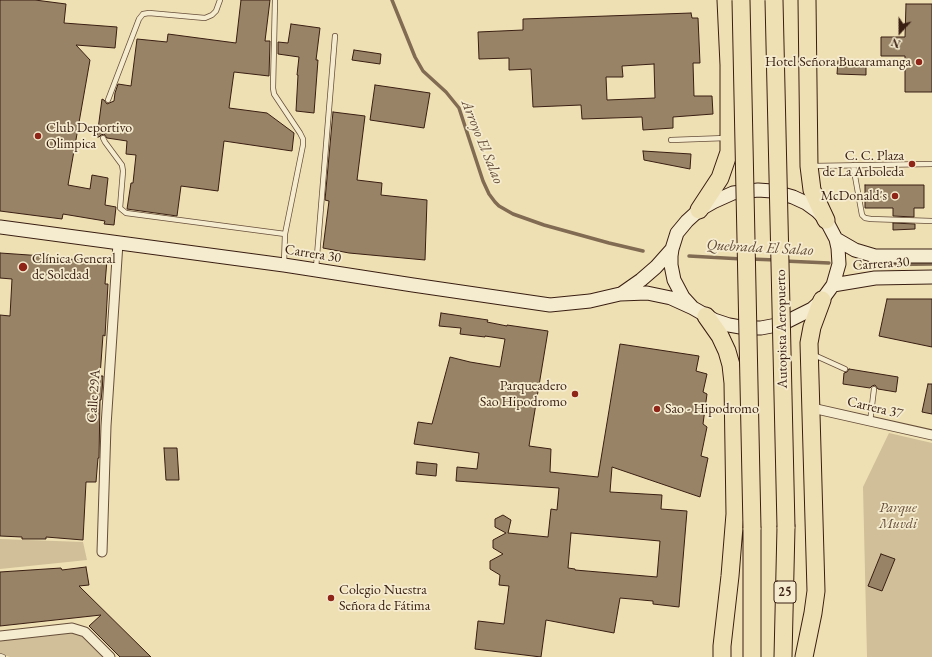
<!DOCTYPE html>
<html>
<head>
<meta charset="utf-8">
<style>
	body { margin:0 }
	#map { position:relative; width:932px; height:657px; overflow:hidden; background:#efe0b4; font-family:"EB Garamond",serif }
	canvas { display:block }
	.north { position:absolute; left:880px; top:12px; width:40px; height:40px; -webkit-text-stroke:3px #f5ebce; paint-order:stroke; rotate:201deg; font-size:11px; font-weight:700; line-height:16px; text-align:center; color:#391e12 }
	.north::after { content:''; display:block; margin:auto; width:14px; height:18px; background:#391e12; clip-path:polygon(50% 0,100% 100%,50% 72%,0 100%) }
</style>
</head>
<body>
<div id="map">
<canvas width="932" height="657"></canvas>
<div class="north">N</div>
</div>
<script>
const context = document.querySelector('canvas').getContext('2d');
context.lineJoin = 'round';
function paint(path, color) {
  context.fillStyle = color;
  context.fill(path, 'evenodd');
}
function shape(rows) {
  const path = new Path2D();
  for (const r of rows) {
    path.moveTo(r[0], r[1]);
    for (let i = 2; i < r.length; i += 2) path.lineTo(r[i], r[i + 1]);
  }
  return path;
}
function stroke(path, color, width, dash) {
  context.strokeStyle = color;
  context.lineWidth = width;
  context.lineCap = dash ? 'butt' : 'round';
  context.setLineDash(dash || []);
  context.stroke(path);
}
function drawText(font, color, halo, rows, align = 'center') {
  context.font = font + ' "EB Garamond",serif';
  context.lineWidth = 3.5;
  context.setLineDash([]);
  context.textBaseline = 'middle';
  context.strokeStyle = halo;
  context.fillStyle = color;
  for (const [text, x, y, turn = 0] of rows) {
    context.save();
    context.translate(x, y);
    context.rotate((+turn || 0) * Math.PI / 180);
    context.textAlign = isNaN(turn) ? turn : align;
    if (halo) context.strokeText(text, 0, 0);
    context.fillText(text, 0, 0);
    context.restore();
  }
}
paint(shape([
	[889,433,932,443,932,657,867,657,863,487],
	[0,539,83,542,87,560,0,569],
	[72,631,84,636,103,657,10,657,0,654,0,639]
]), '#d0bf98');
stroke(shape([
	[392,0,415,57,423,71,446,92,459,108,483,181,489,194,495,202,499,206,513,214,544,225,609,243,643,251],
	[689,256,742,259],
	[750,259,776,260],
	[784,261,829,263],
	[861,265,932,264]
]), '#816b52', 3.5);
const building = shape([
	[0,0,35,0,66,4,64,23,117,27,115,48,76,45,90,60,68,185,90,189,92,175,108,178,105,205,116,207,114,225,104,224,105,221,63,214,62,219,0,211,0,0],
	[241,0,270,0,265,41,270,41,269,76,234,72,229,108,267,113,294,133,292,151,224,141,218,191,181,186,177,216,127,209,131,183,133,183,136,155,126,154,127,141,107,138,104,134,101,135,99,137,97,137,102,99,104,100,107,104,114,101,115,93,118,84,131,86,137,39,167,42,168,34,236,43,241,0],
	[906,4,932,4,932,92,905,92,905,56,881,56,881,37,905,37,906,4],
	[691,13,692,18,698,18,700,63,693,63,694,96,712,96,713,114,673,117,673,128,643,130,642,117,582,119,581,105,533,107,531,69,509,70,509,58,479,59,478,32,523,30,523,19,691,13],
	[654,64,655,98,607,100,606,77,623,77,622,66,654,64],
	[291,24,320,28,316,60,318,60,314,113,296,111,298,75,297,75,299,57,278,54,278,42,288,43,291,24],
	[354,50,381,54,380,64,352,60,354,50],
	[838,61,866,62,866,75,837,74,838,61],
	[375,85,430,93,424,128,370,120,375,85],
	[333,112,365,116,357,180,382,183,381,195,427,200,425,260,349,253,323,248,329,201,325,200,333,112],
	[643,151,691,154,690,169,644,160,643,151],
	[865,185,924,185,924,208,914,208,914,217,893,216,893,208,865,208,865,185],
	[893,223,915,224,915,229,893,230,893,223],
	[0,253,58,257,58,259,107,260,105,284,108,284,105,336,103,335,100,376,103,376,102,392,101,400,100,400,99,458,98,458,96,482,86,482,83,540,46,537,46,539,22,539,22,537,0,536,0,315,10,316,12,279,0,278,0,253],
	[887,299,932,299,932,347,879,336,887,299],
	[441,313,488,320,487,322,507,326,507,325,548,331,529,446,551,449,550,472,598,477,620,344,699,356,696,371,707,374,703,392,707,394,703,424,707,427,701,456,708,458,700,497,612,467,610,492,662,495,661,509,687,511,679,607,653,604,653,601,620,598,614,633,546,620,541,657,475,649,478,621,504,624,509,586,499,585,500,575,490,569,490,561,503,554,493,548,493,540,506,533,495,527,495,519,503,515,511,520,508,533,548,537,551,509,557,510,559,488,456,481,457,467,477,469,479,453,414,444,418,422,432,424,450,357,470,362,500,367,505,339,485,336,485,337,460,334,461,328,439,326,441,313],
	[571,533,660,541,657,577,575,570,575,569,568,568,571,533],
	[849,369,898,377,896,392,878,389,875,385,872,386,870,388,843,384,844,373,847,372,849,369],
	[928,384,932,384,932,414,922,412,928,384],
	[164,448,177,448,179,480,166,480,164,448],
	[417,462,437,464,436,476,416,474,417,462],
	[881,554,895,559,882,591,868,586,881,554],
	[86,567,89,585,79,586,151,657,120,657,89,626,101,615,0,626,0,572,61,568,62,570,86,567]
]);
paint(building, '#988366');
stroke(building, '#391e12', 1);
const lane = shape([
	[275,0,273,88,274,94,300,133,303,139,303,145,285,234,284,263],
	[108,100,139,19,143,14,149,13,205,18,212,15,216,11,220,0],
	[103,138,105,142,122,165,123,171,120,208,126,213,285,234],
	[671,140,726,138],
	[853,165,862,215,865,218,871,219,932,221],
	[812,166,932,164],
	[316,268,335,36],
	[814,355,845,369],
	[870,422,874,389],
	[0,656,3,657]
]);
const street = shape([
	[812,408,932,435],
	[102,552,106,426,118,243],
	[0,636,72,628,85,632,110,657]
]);
const secondary = shape([
	[758,190,772,191,793,197,806,203,817,211,826,220,836,239,838,248,839,264,833,285,822,300,812,309,782,324,761,328,746,328,729,325,714,320,693,308,683,297,674,280,671,265,671,256,672,249,677,233,687,221,699,210,713,202,733,193,758,190],
	[0,227,284,265,413,285,550,305,590,301,620,294,647,293,671,298,693,308],
	[836,239,855,250,875,256,932,256],
	[833,285,875,278,932,277],
	[621,294,641,280,656,267,672,249]
]);
const highway = shape([
	[807,0,809,166,812,190,826,220],
	[699,210,720,178,729,152,729,65,726,0],
	[706,316,720,336,727,351,731,365,733,383,735,514,730,576,722,646,722,657],
	[752,657,752,528],
	[783,657,786,527],
	[804,657,813,613,816,591,809,343,812,327,822,300]
]);
stroke(lane, '#664e3a', 6);
stroke(street, '#664e3a', 11);
stroke(secondary, '#391e12', 15);
stroke(highway, '#391e12', 19);
stroke(lane, '#f5ebce', 4.5);
stroke(street, '#f5ebce', 9);
stroke(secondary, '#f5ebce', 13);
stroke(highway, '#efe0b4', 17);
const highwayBridge = shape([
	[741,0,752,528],
	[774,0,786,527]
]);
stroke(highwayBridge, '#391e12', 19, []);
stroke(highwayBridge, '#efe0b4', 17);
for (const [x, y, r, color] of [
	[919,62,4,"#8f2418"],
	[38,136,4,"#8f2418"],
	[912,164,4,"#8f2418"],
	[895,196,4,"#8f2418"],
	[23,267,5,"#8f2418"],
	[575,394,4,"#8f2418"],
	[657,409,4,"#8f2418"],
	[331,598,4,"#8f2418"]
]) {
  const dot = new Path2D();
  dot.arc(x, y, r, 0, 2 * Math.PI);
  context.fillStyle = color;
  context.fill(dot);
  stroke(dot, '#f5ebce', 1.5);
}
for (const [x, y, w] of [
	[785,592,22]
]) {
  const box = new Path2D();
  box.roundRect(x - w / 2, y - 11, w, 22, 3);
  context.fillStyle = '#f5ebce';
  context.fill(box);
  stroke(box, '#391e12', 1);
}
drawText('bold 13px', '#391e12', null, [
	["25",785,592]
]);
drawText('14px', '#391e12', '#f5ebce', [
	["Hotel Señora Bucaramanga",911,62],
	["Club Deportivo",46,128,"left"],
	["Olimpica",46,144,"left"],
	["C. C. Plaza",904,156],
	["de La Arboleda",904,172],
	["McDonald's",887,196],
	["Clínica General",32,259,"left"],
	["de Soledad",32,275,"left"],
	["Parqueadero",567,386],
	["Sao Hipodromo",567,402],
	["Sao - Hipodromo",665,409,"left"],
	["Colegio Nuestra",339,590,"left"],
	["Señora de Fátima",339,606,"left"]
], 'right');
drawText('14px', '#391e12', '#f5ebce', [
	["Carrera 30",313,254,9],
	["Carrera 30",881,264,-4],
	["Autopista Aeropuerto",782,329,-91],
	["Calle 29A",94,396,-86],
	["Carrera 37",875,408,13]
]);
drawText('italic 14px', '#664e3a', '#f5ebce', [
	["Parque",898,508],
	["Muvdi",898,524]
]);
drawText('italic 15px', '#634b37', '#f5ebce', [
	["Arroyo El Salao",482,142,68],
	["Quebrada El Salao",760,248,3]
]);
</script>
</body>
</html>
